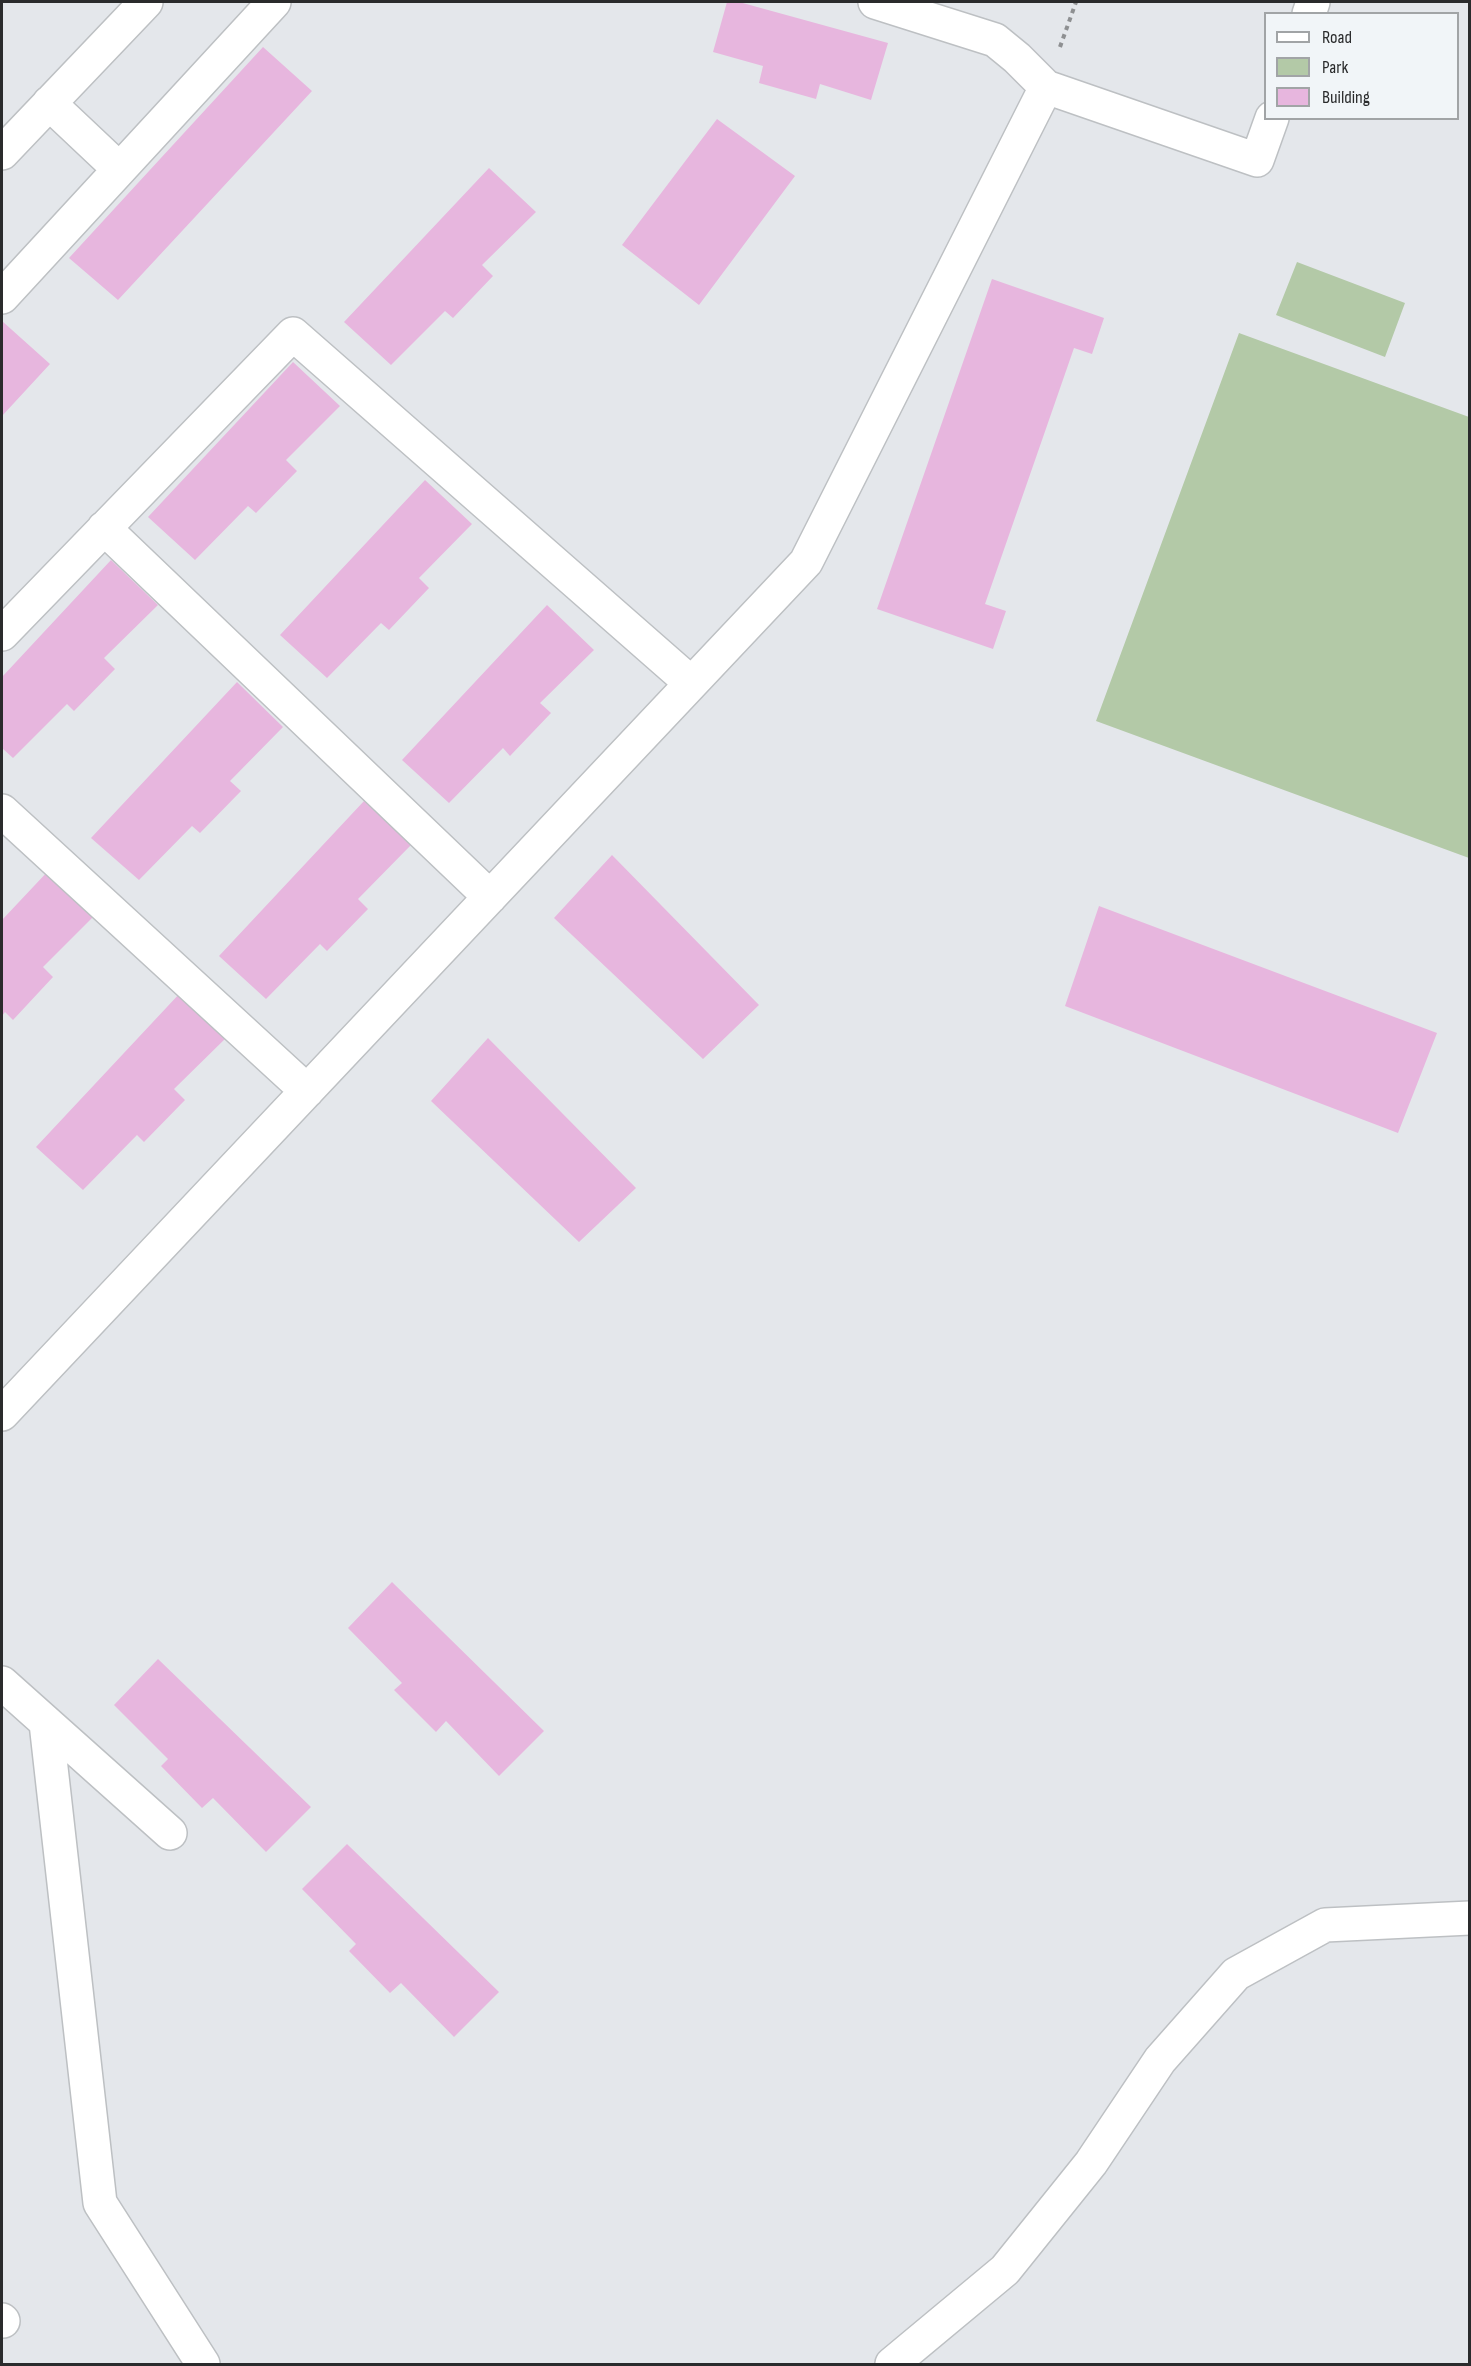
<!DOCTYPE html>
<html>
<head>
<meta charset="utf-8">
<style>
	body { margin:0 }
	#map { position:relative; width:1471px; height:2366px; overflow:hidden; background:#e4e7eb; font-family:"Sofia Sans Condensed",sans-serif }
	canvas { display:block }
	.frame { position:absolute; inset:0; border:3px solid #2a2b2c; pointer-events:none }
	.legend { position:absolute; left:1264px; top:12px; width:195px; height:108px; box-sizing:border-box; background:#f1f5f8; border:2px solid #a1a4a6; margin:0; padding:8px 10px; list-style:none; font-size:18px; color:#2a2b2c }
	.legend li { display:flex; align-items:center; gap:12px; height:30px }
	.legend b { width:30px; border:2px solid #a1a4a6 }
</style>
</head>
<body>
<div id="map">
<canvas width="1471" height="2366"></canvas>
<div class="frame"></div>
<ul class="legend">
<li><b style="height:8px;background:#fff"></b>Road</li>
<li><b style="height:16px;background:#b3c9a7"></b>Park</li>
<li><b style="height:16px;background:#e7b6de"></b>Building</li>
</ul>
</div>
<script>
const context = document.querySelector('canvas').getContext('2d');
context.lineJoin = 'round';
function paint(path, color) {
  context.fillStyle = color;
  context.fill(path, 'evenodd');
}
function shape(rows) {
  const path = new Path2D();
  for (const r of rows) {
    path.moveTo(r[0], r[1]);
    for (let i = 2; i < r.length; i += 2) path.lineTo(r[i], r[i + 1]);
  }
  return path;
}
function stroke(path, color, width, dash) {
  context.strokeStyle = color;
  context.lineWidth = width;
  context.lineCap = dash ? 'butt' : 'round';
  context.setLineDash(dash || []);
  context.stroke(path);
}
paint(shape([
	[1297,262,1405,303,1385,357,1276,315],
	[1239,333,1469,417,1469,858,1096,721]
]), '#b3c9a7');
paint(shape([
	[727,2,739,2,888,43,871,100,820,84,816,99,759,83,763,66,713,52],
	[263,47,312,91,118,300,69,258],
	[717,119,795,176,699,305,622,245],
	[489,168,536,212,482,265,493,276,453,318,445,311,391,365,344,322],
	[992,279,1104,318,1092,354,1074,348,985,604,1006,611,993,649,877,609],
	[2,321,50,364,2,416],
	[293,362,340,406,286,460,297,471,256,513,248,506,195,560,148,517],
	[425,480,472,524,419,578,429,588,389,630,381,623,327,678,280,635],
	[111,560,158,605,104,658,115,669,74,711,67,704,13,758,2,748,2,677],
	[547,605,594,650,540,703,551,713,510,756,503,748,449,803,402,760],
	[237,682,283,727,230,781,241,791,200,833,192,826,139,880,91,838],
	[364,801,411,845,358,899,368,909,327,951,320,944,266,999,219,956],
	[612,855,759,1005,703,1059,554,918],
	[50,869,96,914,43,967,53,977,13,1020,5,1012,2,1016,2,920],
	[1099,906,1437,1033,1398,1133,1065,1006],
	[181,992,228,1036,174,1089,185,1100,144,1142,137,1135,83,1190,36,1147],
	[488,1038,636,1188,579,1242,431,1101],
	[392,1582,544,1731,499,1776,446,1721,436,1732,394,1690,402,1683,348,1628],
	[158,1659,311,1807,266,1852,213,1798,202,1808,161,1766,168,1759,114,1705],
	[347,1844,499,1992,454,2037,401,1983,390,1993,349,1951,356,1944,302,1889]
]), '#e7b6de');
const minor = shape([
	[875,2,995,40,1017,58,1046,87],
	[1309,14,1313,2],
	[49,103,119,169],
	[2,153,146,2],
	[2,297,274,2],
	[104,528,490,897],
	[2,634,293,334,691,683],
	[2,811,307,1091],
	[2,1414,806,562,1046,87,1257,160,1272,118],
	[2,1683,170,1833],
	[46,1723,100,2203,203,2364],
	[2,2320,3,2321],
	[892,2364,1005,2270,1091,2163,1160,2060,1236,1974,1325,1925,1470,1918]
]);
stroke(minor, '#bdc0c3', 36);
stroke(shape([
	[1060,47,1076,2]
]), '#8e9092', 4, [4.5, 4.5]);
stroke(minor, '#fff', 33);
</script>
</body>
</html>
